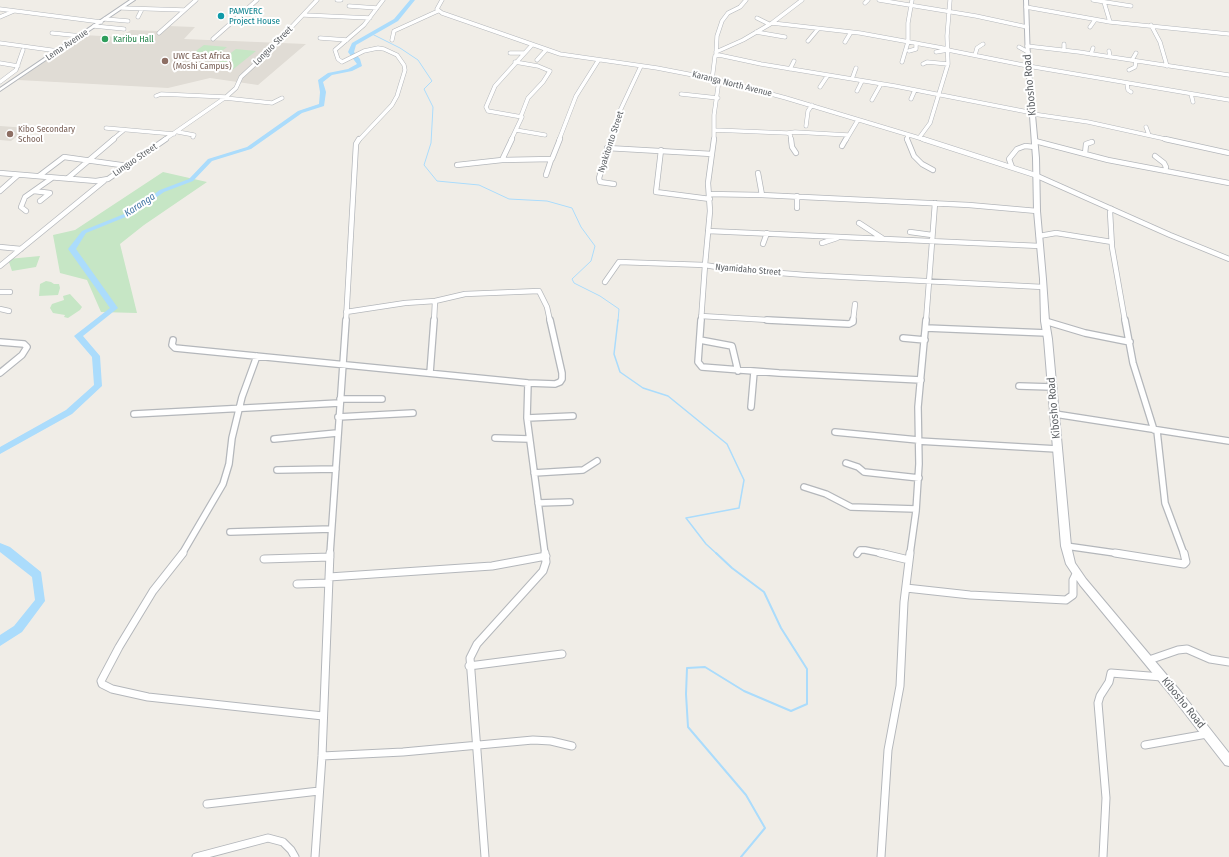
<!DOCTYPE html>
<html>
<head>
<meta charset="utf-8">
<style>
	body { margin:0 }
	canvas { display:block; background:#f0ede7 }
</style>
</head>
<body>
<canvas width="1229" height="857"></canvas>
<script>
const context = document.querySelector('canvas').getContext('2d');
context.lineJoin = 'round';
function paint(path, color) {
  context.fillStyle = color;
  context.fill(path, 'evenodd');
}
function shape(rows) {
  const path = new Path2D();
  for (const r of rows) {
    path.moveTo(r[0], r[1]);
    for (let i = 2; i < r.length; i += 2) path.lineTo(r[i], r[i + 1]);
  }
  return path;
}
function stroke(path, color, width, dash) {
  context.strokeStyle = color;
  context.lineWidth = width;
  context.lineCap = dash ? 'butt' : 'round';
  context.setLineDash(dash || []);
  context.stroke(path);
}
function drawText(font, color, halo, rows, align = 'center') {
  context.font = font + ' "Fira Sans Condensed",sans-serif';
  context.lineWidth = 4;
  context.setLineDash([]);
  context.textBaseline = 'middle';
  context.strokeStyle = halo;
  context.fillStyle = color;
  for (const [text, x, y, turn = 0] of rows) {
    context.save();
    context.translate(x, y);
    context.rotate((+turn || 0) * Math.PI / 180);
    context.textAlign = isNaN(turn) ? turn : align;
    if (halo) context.strokeText(text, 0, 0);
    context.fillText(text, 0, 0);
    context.restore();
  }
}
paint(shape([
	[167,26,195,27,184,39,306,44,258,85,210,78,168,88,18,80,83,35,119,37,131,30,159,31],
	[0,126,28,128,11,141,0,140]
]), '#e0dcd5');
paint(shape([
	[204,45,227,47,213,58,189,56],
	[236,49,256,51,231,71,210,69],
	[163,172,207,182,144,225,120,244,137,313,101,312,87,280,60,273,53,235,75,230],
	[40,256,36,267,12,271,8,259],
	[46,281,51,282,54,284,59,284,60,288,58,295,39,296,40,284],
	[70,294,82,307,80,310,68,318,64,317,65,315,53,313,50,308,52,304,64,300,63,296]
]), '#c6e6c5');
stroke(shape([
	[372,34,400,48,418,60,432,81,424,89,433,107,431,143,424,165,437,181,479,185,509,199,547,201,572,208,581,227,595,246,591,261,572,279,574,283,600,296,619,309,618,321]
]), '#abdcfc', 1);
stroke(shape([
	[618,320,614,354,620,372,643,388,668,396,727,444,744,480,739,508,686,518,706,544,717,554]
]), '#abdcfc', 1.5);
stroke(shape([
	[716,553,732,568,764,592,781,628,807,669,807,704,791,711,744,691,705,667,687,668,686,694,688,727,746,795,765,828,741,857]
]), '#abdcfc', 2);
paint(shape([
	[410,0,415,0,398,21,356,45,354,52,360,59,362,66,352,71,332,75,323,82,326,92,324,106,302,113,251,149,212,161,193,181,164,192,133,214,86,233,76,249,118,308,83,336,100,356,102,386,72,414,0,454,0,447,66,410,94,385,92,357,74,336,110,308,68,249,82,231,129,212,160,190,189,179,208,159,247,147,298,111,319,104,320,92,318,80,328,73,348,69,357,64,348,52,352,43,394,19,410,0],
	[0,543,10,547,41,572,45,601,22,632,0,646,0,635,14,626,35,600,32,577,0,552,0,543]
]), '#abdcfc');
const streetFar3 = shape([
	[337,0,341,0],
	[442,0,437,9,442,13,560,54,657,68,719,80,786,98,926,140],
	[879,0,976,16,1027,27],
	[1093,0,1131,6],
	[1104,2,1110,22],
	[865,3,868,0],
	[349,6,377,8],
	[1026,7,1110,22,1229,34],
	[122,8,184,10],
	[0,9,101,22],
	[304,15,370,18],
	[0,17,14,11],
	[138,17,142,9],
	[757,18,769,24],
	[105,19,128,21],
	[772,23,802,0],
	[1151,25,1160,42,1167,66],
	[94,26,124,29],
	[1090,27,1095,20],
	[756,32,785,37],
	[52,33,81,36],
	[159,33,196,0],
	[320,38,347,40],
	[213,39,257,0],
	[392,40,394,31,438,11],
	[808,41,818,29],
	[845,42,851,32],
	[0,43,58,51],
	[1064,44,1064,50],
	[1027,46,1079,52,1229,75],
	[1019,47,1028,52],
	[948,50,1028,66],
	[909,51,916,49,916,43],
	[1109,51,1110,57],
	[716,52,743,40,772,23,860,33,948,49],
	[936,52,948,50],
	[510,53,524,53],
	[1091,54,1093,48],
	[716,55,717,36,722,21,728,13,740,7,746,0],
	[975,55,977,48,983,44],
	[537,60,546,50],
	[1132,60,1136,53],
	[515,62,538,66,550,71,543,82,528,98,521,116],
	[902,62,908,42,908,23,912,0],
	[0,63,18,66],
	[923,64,927,62,948,64],
	[1028,66,1229,100],
	[790,69,794,61],
	[1129,70,1135,67,1136,61],
	[852,79,856,68],
	[712,80,715,56,719,55,761,64,895,86,1033,113],
	[0,82,16,70,23,50],
	[1127,84,1128,90,1131,92],
	[820,87,828,75],
	[857,91,862,81],
	[681,94,718,98],
	[1191,94,1193,102],
	[156,96,161,94,226,97],
	[225,98,272,103,282,98],
	[911,99,915,90],
	[872,100,881,84],
	[1033,114,1088,122,1170,140],
	[806,126,808,111,812,105],
	[1146,127,1149,135],
	[106,128,174,134],
	[516,130,545,135],
	[714,130,787,133,790,134,791,140],
	[178,132,194,135,193,137],
	[787,133,795,132,848,135],
	[919,138,930,123,948,64,947,36,950,0],
	[112,140,124,130],
	[164,140,226,97,236,88,241,77,267,53,317,0],
	[359,140,392,105,397,96,405,70,404,65,397,55,384,49,378,48,364,51,342,62,338,59,335,50,364,25,383,0],
	[511,140,522,117,488,111,486,107,495,86,532,45],
	[559,140,576,96,598,61],
	[611,140,619,113,641,66],
	[714,140,714,115,719,80],
	[846,140,858,120],
	[907,140,908,135]
]);
const streetFar2 = shape([
	[611,139,599,178,600,182,614,184],
	[714,139,708,183,710,211,705,265,728,269,806,275,1043,287],
	[791,139,792,147,796,153],
	[907,139,914,156,922,164,933,170],
	[923,139,1035,175,1170,235,1229,259],
	[1165,139,1229,153],
	[1035,141,1108,160,1229,183],
	[842,146,846,139],
	[607,148,712,154],
	[661,150,656,192,710,199],
	[1085,154,1086,144,1092,142],
	[1155,156,1164,163,1166,167,1165,171],
	[502,160,512,139],
	[457,165,502,160,552,159,560,139],
	[1012,167,1009,159,1017,149,1025,146,1035,147],
	[0,173,96,181,108,179,166,139],
	[758,173,762,195],
	[546,175,551,160],
	[39,176,64,157,128,166],
	[68,178,114,139],
	[0,191,18,175],
	[34,191,50,193,40,201],
	[709,194,762,195,969,205,1037,211],
	[797,196,797,208],
	[1112,209,1110,212,1112,247,1125,321],
	[26,211,21,207,25,197,52,178],
	[859,223,882,238],
	[708,231,1040,246],
	[910,232,932,235],
	[1039,236,1056,233,1112,242],
	[822,243,837,238],
	[763,244,767,233],
	[0,247,21,249],
	[0,266,104,181],
	[605,282,619,262,705,265,701,321],
	[0,292,10,292],
	[0,309,9,311],
	[346,312,405,303,435,301,465,294,539,291,547,307,550,321],
	[701,316,785,321],
	[346,321,356,144,359,139],
	[434,321,435,301],
	[853,321,855,304],
	[926,321,935,203]
]);
const streetFar1 = shape([
	[701,320,698,362,702,367,779,373,921,380],
	[767,320,849,324,853,322,853,320],
	[1125,320,1133,363,1154,430],
	[1045,321,1085,333,1130,342],
	[926,328,1047,333],
	[903,338,925,340],
	[173,340,172,345,175,348,528,383,555,384,560,382,562,379,562,373,550,320],
	[700,340,732,346,738,371],
	[0,342,24,344,27,347,22,355,0,373],
	[430,373,434,320],
	[528,383,527,418,545,554],
	[1019,386,1052,387],
	[340,399,382,399],
	[751,407,754,372],
	[134,414,339,403],
	[1055,414,1229,441],
	[338,417,413,413],
	[527,418,573,416],
	[1157,431,1165,503,1184,554],
	[835,432,918,440],
	[495,438,529,439],
	[274,439,337,433],
	[918,441,1057,449],
	[846,463,858,467,864,472,919,478],
	[277,470,336,469],
	[534,473,583,470,597,461],
	[804,487,826,494,851,507,916,509],
	[538,503,570,502],
	[230,532,331,529],
	[1066,546,1122,554],
	[182,554,223,484,229,464,232,438,242,397,257,356],
	[330,554,346,320],
	[857,554,860,550,865,550,885,554],
	[910,554,916,511,919,464,918,407,926,320]
]);
const street = shape([
	[183,553,153,591,119,647,101,681,102,684,112,689,148,697,323,716],
	[880,553,909,560],
	[1115,553,1184,564,1186,562,1184,553],
	[264,559,330,557],
	[329,577,492,566,546,556],
	[297,584,328,583],
	[906,588,970,595,1066,600,1073,595,1073,580,1076,574],
	[1149,660,1178,650,1187,649,1210,659,1229,662],
	[469,666,562,654],
	[1145,745,1207,734],
	[322,756,403,752,533,740,551,741,572,746],
	[207,804,319,791],
	[196,857,268,838,283,842,291,850,295,857],
	[315,857,322,756,330,553],
	[485,857,470,658,477,644,543,571,546,562,545,553],
	[881,857,888,750,900,686,904,602,910,553],
	[1103,857,1106,798,1098,703,1100,696,1109,682,1111,673,1162,677]
]);
const secondary = shape([
	[130,0,135,0,0,91,0,88,130,0],
	[1024,0,1028,0,1030,61,1039,158,1040,211,1046,279,1049,321,1052,339,1071,546,1075,563,1086,579,1181,692,1229,753,1229,766,1225,765,1173,698,1080,585,1066,564,1061,546,1044,339,1041,321,1040,279,1034,211,1033,158,1026,61,1024,0]
]);
stroke(streetFar3, '#b4b7bb', 4.5);
stroke(streetFar2, '#b4b7bb', 6);
stroke(streetFar1, '#b4b7bb', 8);
stroke(street, '#b4b7bb', 9);
stroke(secondary, '#b3b6bb', 2);
stroke(streetFar3, '#fff', 3.5);
stroke(streetFar2, '#fff', 4.5);
stroke(streetFar1, '#fff', 5.5);
stroke(street, '#fff', 7);
paint(secondary, '#fff');
for (const [x, y, r, color] of [
	[221,16,4,"#0f9aa8"],
	[105,39,4,"#2e9e5b"],
	[165,61,4,"#8d6e63"],
	[10,134,4,"#8d6e63"]
]) {
  const dot = new Path2D();
  dot.arc(x, y, r, 0, 2 * Math.PI);
  context.fillStyle = color;
  context.fill(dot);
  stroke(dot, '#fff', 1.5);
}
drawText('9px', '#0d838f', '#fff', [
	["PAMVERC",229,11],
	["Project House",229,21]
], 'left');
drawText('9px', '#27864d', '#fff', [
	["Karibu Hall",113,39]
], 'left');
drawText('9px', '#5e6266', '#fff', [
	["Lema Avenue",67,45,-34],
	["Longuo Street",273,46,-45],
	["Karanga North Avenue",732,84,14],
	["Nyakitonto Street",611,142,-72],
	["Lunguo Street",135,160,-34],
	["Nyamidaho Street",748,270,5]
]);
drawText('9px', '#785e54', '#fff', [
	["UWC East Africa",173,56],
	["(Moshi Campus)",173,66],
	["Kibo Secondary",18,129],
	["School",18,139]
], 'left');
drawText('italic 10px', '#4477a6', '#fff', [
	["Karanga",140,205,-33]
]);
drawText('11px', '#5e6266', '#fff', [
	["Kibosho Road",1030,85,-95],
	["Kibosho Road",1054,408,-95],
	["Kibosho Road",1183,703,51]
]);
</script>
</body>
</html>
